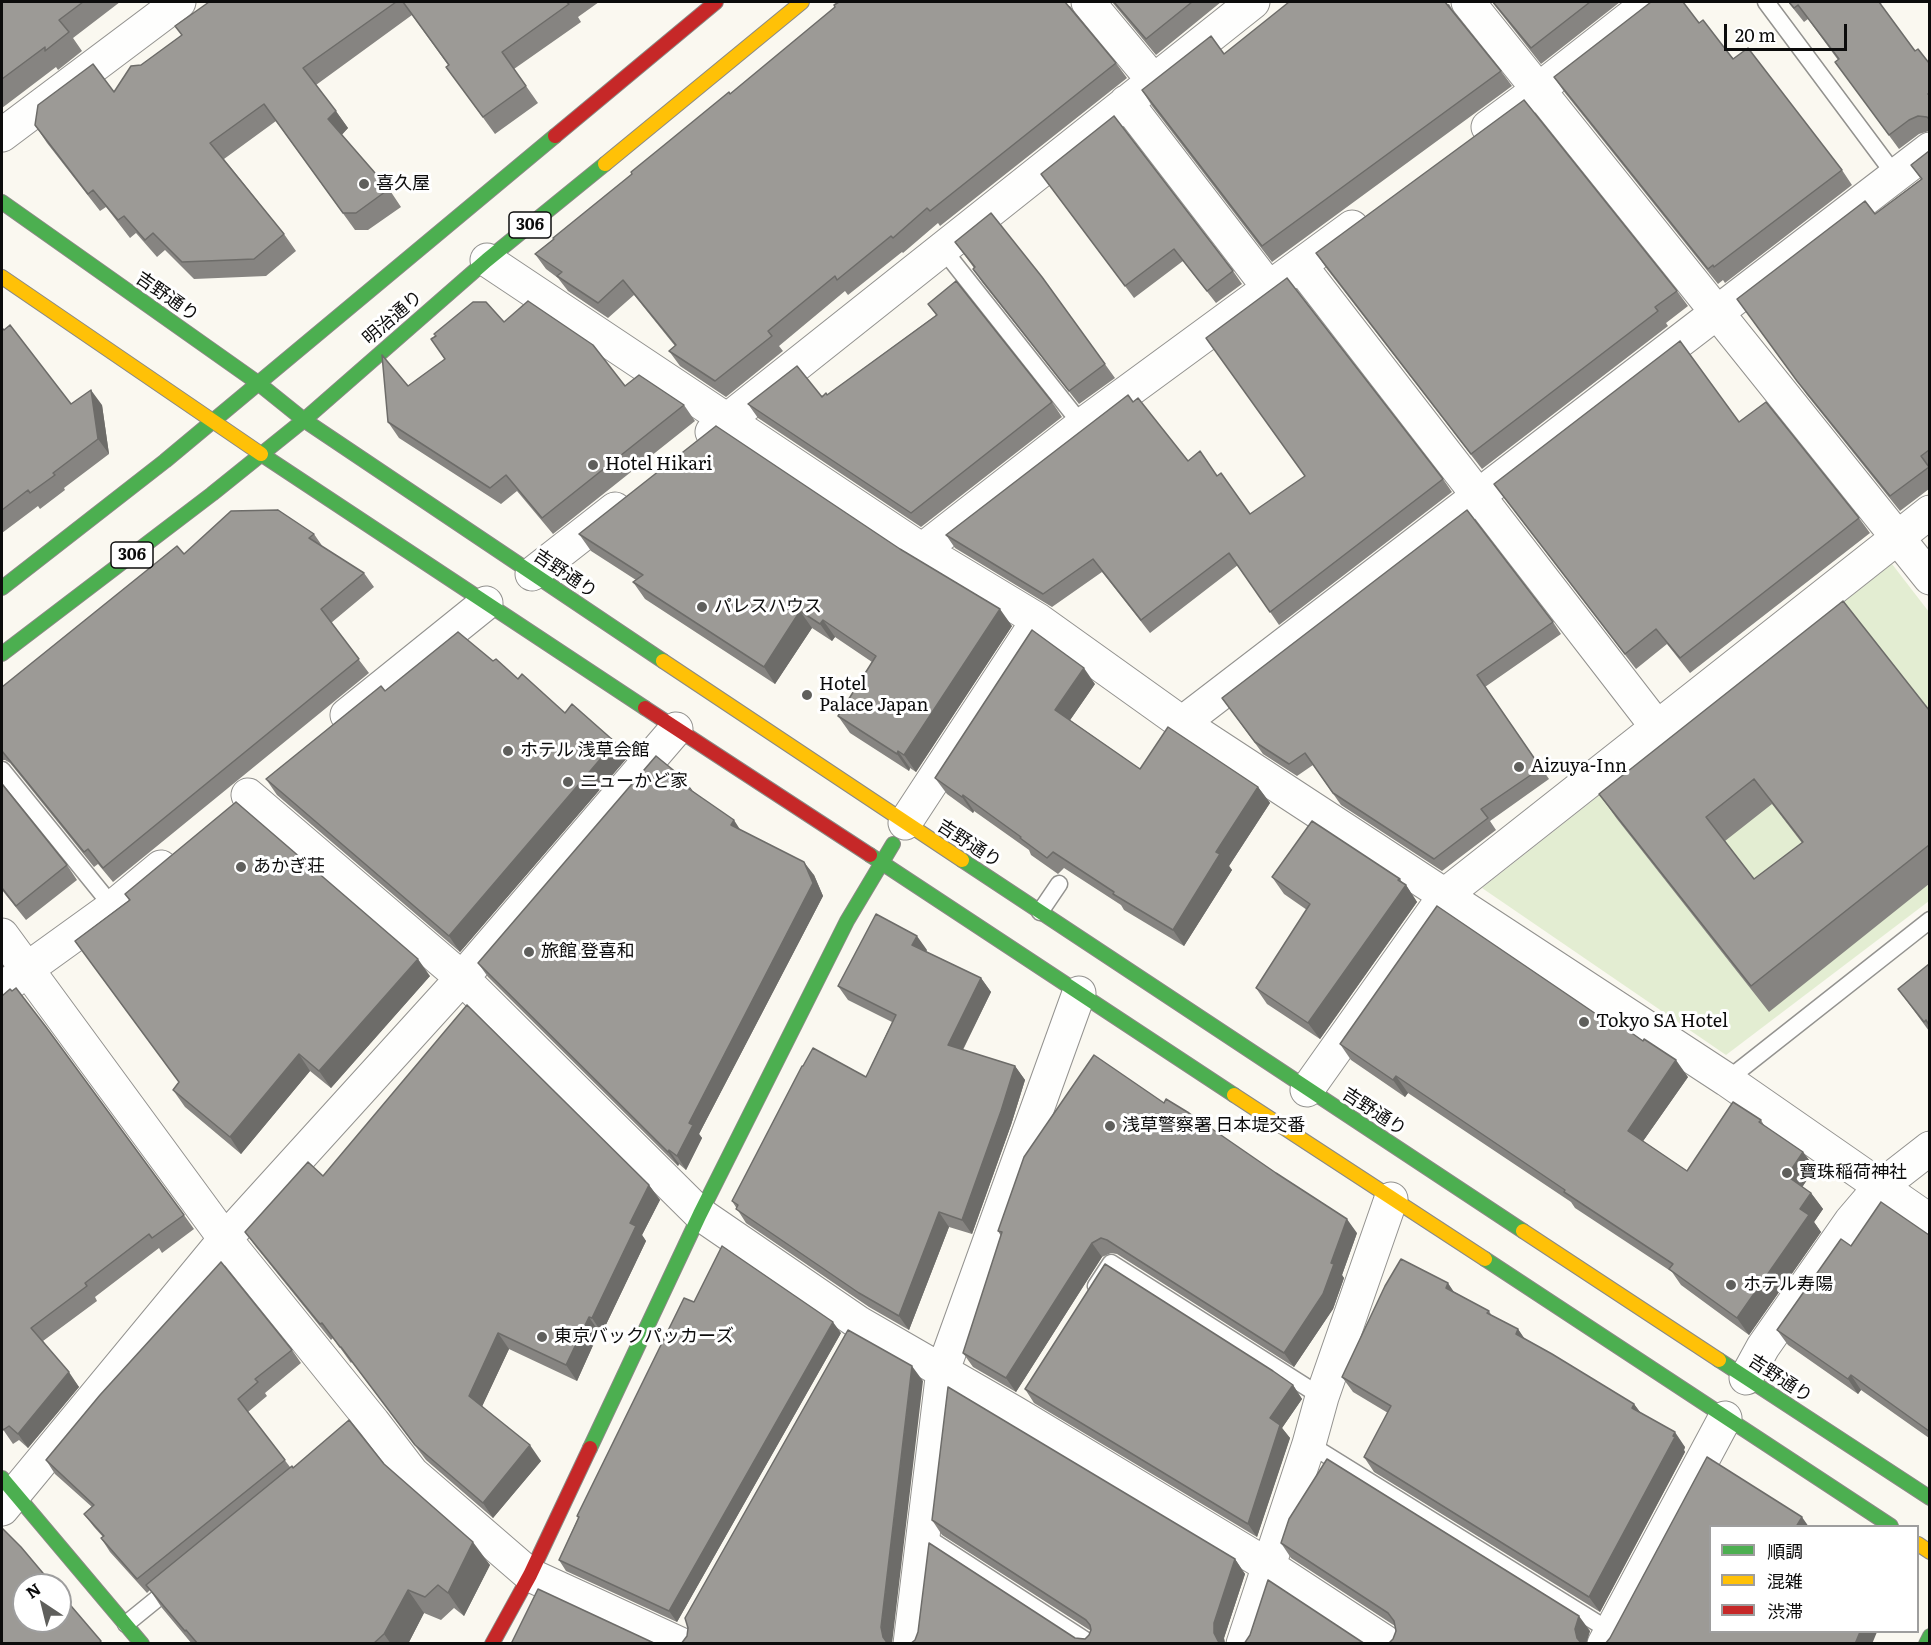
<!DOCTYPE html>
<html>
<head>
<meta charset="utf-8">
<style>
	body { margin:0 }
	#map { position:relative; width:1931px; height:1645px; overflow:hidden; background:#faf8f0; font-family:Literata,"Noto Sans JP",serif }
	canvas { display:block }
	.frame { position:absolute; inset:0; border:3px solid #0c0c0c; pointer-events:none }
	.legend { position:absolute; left:1709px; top:1525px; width:210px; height:108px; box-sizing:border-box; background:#fff; border:2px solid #9e9e9e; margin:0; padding:8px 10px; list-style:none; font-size:18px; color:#0c0c0c }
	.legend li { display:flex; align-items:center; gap:12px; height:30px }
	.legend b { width:30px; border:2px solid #9e9e9e }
	.north { position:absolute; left:12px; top:1573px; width:60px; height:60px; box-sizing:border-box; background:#fff; border:2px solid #9e9e9e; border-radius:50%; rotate:325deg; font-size:16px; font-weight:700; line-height:24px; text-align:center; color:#0c0c0c }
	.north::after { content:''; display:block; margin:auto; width:21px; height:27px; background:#5f5f5c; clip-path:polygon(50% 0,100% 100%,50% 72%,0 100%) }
	.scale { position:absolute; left:1724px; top:24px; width:123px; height:27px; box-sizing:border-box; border:3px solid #0c0c0c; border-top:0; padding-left:8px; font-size:18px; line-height:21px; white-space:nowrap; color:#0c0c0c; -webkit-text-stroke:4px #fff; paint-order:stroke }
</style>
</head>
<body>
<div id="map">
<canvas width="1931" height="1645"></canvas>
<div class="frame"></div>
<ul class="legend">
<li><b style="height:8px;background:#4caf50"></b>順調</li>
<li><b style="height:8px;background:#ffc107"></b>混雑</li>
<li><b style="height:8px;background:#c62828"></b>渋滞</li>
</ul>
<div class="north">N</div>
<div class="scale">20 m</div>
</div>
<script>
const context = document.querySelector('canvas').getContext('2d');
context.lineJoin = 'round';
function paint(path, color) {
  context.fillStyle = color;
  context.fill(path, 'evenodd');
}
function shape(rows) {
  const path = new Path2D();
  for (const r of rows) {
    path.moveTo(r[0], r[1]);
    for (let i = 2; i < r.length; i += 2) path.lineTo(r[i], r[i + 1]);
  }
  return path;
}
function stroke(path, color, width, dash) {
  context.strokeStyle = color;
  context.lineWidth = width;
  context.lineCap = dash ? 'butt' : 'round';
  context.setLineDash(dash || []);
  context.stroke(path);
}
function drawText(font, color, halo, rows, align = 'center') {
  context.font = font + ' Literata,"Noto Sans JP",serif';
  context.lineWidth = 6;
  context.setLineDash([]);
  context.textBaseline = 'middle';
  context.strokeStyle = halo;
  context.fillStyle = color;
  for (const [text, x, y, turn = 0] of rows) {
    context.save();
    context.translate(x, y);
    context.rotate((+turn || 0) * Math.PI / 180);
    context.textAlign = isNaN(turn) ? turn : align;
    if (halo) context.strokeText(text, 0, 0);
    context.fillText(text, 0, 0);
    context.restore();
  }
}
paint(shape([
	[1892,564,1929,612,1929,901,1726,1055,1482,888]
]), '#e3edd2');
const lane = shape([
	[1766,2,1895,175],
	[942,248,1082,425],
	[2,770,113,907],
	[1040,912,1059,884],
	[1727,1080,1930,920],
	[1096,1286,1111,1263,1322,1397],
	[1309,1444,1610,1631],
	[923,1535,1091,1644],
	[126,1624,174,1585]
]);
const street = shape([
	[1088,2,1153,80],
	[1468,2,1930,578],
	[1126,102,1269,288],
	[1488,127,1538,90,1650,2],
	[2,135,179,2],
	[487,260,922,550,1038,620,1182,723,1727,1080,1930,1221],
	[1300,265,1657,727],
	[712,432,1253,2],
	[922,550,1082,425,1352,227],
	[532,574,615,509],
	[347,715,486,603],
	[1182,723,1930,149],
	[248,795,462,978,700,1214,859,1323,1015,1413,1269,1566,1388,1644],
	[905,823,1038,620],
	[2,935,225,1239,373,1422,412,1473,530,1575,680,1644],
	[2,990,27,969,113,907,161,867],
	[1307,1090,1446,894,1930,512],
	[1746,1378,1763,1347,1851,1221,1880,1187,1930,1148],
	[2,1509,225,1239,462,978,676,729],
	[910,1644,943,1370,1079,993],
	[1243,1644,1309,1444,1322,1397,1391,1199],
	[1604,1644,1725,1418]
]);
const fast = shape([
	[2,202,258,383,304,420,663,661],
	[261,454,645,708],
	[2,588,165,461,555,136],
	[2,654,212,494,304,420,487,260,605,164],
	[870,855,1234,1095],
	[962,860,1523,1231],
	[1485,1259,1891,1526],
	[1719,1360,1930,1498],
	[590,1448,700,1214,847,921,893,844],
	[2,1478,142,1644],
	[1926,1644,1930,1636]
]);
const slow = shape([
	[605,164,802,2],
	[2,277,261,454],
	[663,661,962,860],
	[1234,1095,1485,1259],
	[1523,1231,1719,1360],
	[1918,1544,1930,1552]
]);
const jam = shape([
	[555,136,716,2],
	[645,708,870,855],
	[492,1644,530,1575,590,1448]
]);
stroke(lane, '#93928f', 19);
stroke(street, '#93928f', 35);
stroke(fast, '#8a8985', 16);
stroke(slow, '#8a8985', 16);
stroke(jam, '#8a8985', 16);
stroke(lane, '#fefefd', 16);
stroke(street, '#fefefd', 33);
stroke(fast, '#4caf50', 14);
stroke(slow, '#ffc107', 14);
stroke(jam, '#c62828', 14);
paint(shape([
	[2,2,120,2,73,38,82,51,58,70,56,67,2,108],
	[209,2,599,2,578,17,581,22,514,69,538,103,495,134,446,67,448,65,412,15,316,85,348,128,341,135,389,189,401,207,368,230,355,230,276,121,224,159,284,234,296,251,266,276,194,279,165,250,157,257,136,233,130,238,106,207,100,211,47,143,35,125,114,92,141,65,182,35],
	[1112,2,1221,2,1156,55],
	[1492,2,1620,2,1541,64],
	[1788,2,1884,2,1880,4,1915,51,1929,63,1929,131,1919,134,1899,149,1835,62,1838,60,1808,19,1804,22],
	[1449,4,1452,9,1501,71,1512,86,1272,262,1152,106,1142,90,1224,54],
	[1070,6,1116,63,1127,78,940,226,938,223,903,253,902,252,848,295,845,291,779,346,783,351,726,397,680,366,669,351,675,346,634,295,608,318,568,291,558,278,546,269,535,254,730,94],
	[1699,23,1842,170,1852,185,1725,283,1723,280,1718,284,1565,93,1554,77],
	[1929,151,1929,489,1900,511,1807,395,1737,299,1875,214,1921,179,1911,165],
	[1041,174,1233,271,1242,284,1216,303,1183,261,1134,298],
	[955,242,1042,277,1115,378,1079,404,982,282,973,269,974,268],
	[1316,253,1677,291,1688,306,1666,323,1668,326,1482,469,1327,269],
	[928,304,1052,402,1062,417,921,527,758,418,748,404,827,395,936,315],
	[504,322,625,386,684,405,695,421,553,534,517,491,501,504,399,438,388,422,408,386,445,359],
	[2,328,71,404,102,405,109,454,64,488,65,490,40,509,38,506,2,533],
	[1133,402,1188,461,1217,476,1250,514,1443,479,1452,492,1279,625,1238,565,1150,633,1102,572,1052,607,955,548,946,535],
	[1739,422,1859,518,1870,533,1690,673,1667,644,1636,669,1505,499,1494,484],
	[314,534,323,547,364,573,374,587,331,623,369,673,113,882,98,864,94,867,10,763,5,760,2,760,2,687,184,554],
	[579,534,1012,626,916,772,910,768,909,771,850,733,838,716,872,662,835,637,832,641,812,628,775,684,645,599,633,582,636,580,591,551],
	[1553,622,1561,634,1485,687,1549,779,1490,821,1496,830,1442,871,1341,805,1313,765,1297,776,1263,754,1222,698],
	[493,661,627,758,460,952,277,795,266,779,385,691],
	[1095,684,1070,720,1140,769,1258,787,1270,803,1229,866,1232,870,1184,946,1124,910,1121,905,1064,868,1058,874,1031,855,1029,850,974,811,973,813,947,794,935,778],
	[1929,710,1929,884,1769,1012,1617,819,1599,794],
	[1772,804,1802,843,1754,879,1725,841],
	[2,784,67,865,77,880,26,920,2,890],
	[693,791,740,830,814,875,823,896,699,1134,702,1138,686,1170,679,1164,678,1166,488,977,478,963],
	[1272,877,1400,879,1403,884,1406,885,1417,902,1320,1039,1267,1004,1256,988,1307,910,1284,894],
	[125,894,430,976,331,1088,310,1071,241,1154,185,1107,173,1090,179,1082,75,941,129,900],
	[927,950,926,952,981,978,991,992,963,1050,1015,1066,1025,1080,1011,1125,972,1234,949,1227,909,1330,869,1307,746,1223,732,1201,866,1077,892,1022,848,1000,838,986],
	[1929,964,1929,1031,1898,989],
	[2,996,184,1215,194,1229,162,1253,159,1248,95,1297,97,1301,43,1341,79,1387,28,1448,19,1440,13,1444,2,1428],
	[1340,1044,1688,1077,1643,1141,1687,1171,1761,1120,1765,1127,1803,1152,1815,1168,1802,1187,1811,1193,1823,1209,1814,1222,1821,1232,1749,1335,1681,1285,1672,1272,1575,1208,1571,1202,1408,1093,1405,1097,1351,1060],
	[323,1176,649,1185,660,1200,642,1235,646,1241,602,1333,599,1332,577,1381,509,1349,482,1406,541,1461,493,1518,426,1460,352,1362,351,1363,333,1338,331,1340,256,1247,245,1232],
	[998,1231,1357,1233,1342,1275,1344,1278,1333,1309,1294,1367,1117,1254,1111,1253,1102,1257,1016,1392,973,1367,963,1353,1001,1236],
	[1929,1235,1929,1438,1861,1390,1858,1394,1788,1345,1777,1330,1851,1246],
	[1454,1292,1489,1311,1492,1316,1518,1329,1524,1339,1634,1404,1640,1412,1685,1447,1684,1450,1685,1452,1600,1612,1374,1472,1364,1457,1388,1413,1353,1392,1342,1377],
	[841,1333,677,1622,566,1571,559,1560,578,1518,577,1516],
	[292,1350,301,1363,265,1393,267,1396,248,1412,290,1467,384,1464,490,1565,464,1616,454,1608,441,1620,424,1613,408,1644,192,1644,162,1608,150,1590,147,1593,110,1552,101,1538,103,1537,94,1527,84,1514,92,1507,55,1474,46,1460],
	[1293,1385,1302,1399,1282,1428,1290,1438,1257,1537,1034,1403,1025,1389],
	[932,1520,1235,1559,1245,1574,1224,1638,1225,1644,910,1644,1075,1638,1085,1639,1089,1635,1091,1631,942,1535],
	[1281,1543,1590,1631,1586,1644,1388,1644,1393,1639,1396,1631,1395,1626,1291,1558]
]), '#868481');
paint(shape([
	[336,111,348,128,340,137,328,119],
	[91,390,102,405,109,454,98,439],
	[1000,609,1012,626,916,772,904,755],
	[800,611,812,628,775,684,764,667],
	[823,620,835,637,832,641,820,624],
	[1084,668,1095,684,1066,726,1055,710],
	[615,742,627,758,460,952,449,936],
	[898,751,910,768,909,771,897,754],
	[683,778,693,791,679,782],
	[1258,787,1270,803,1229,866,1232,870,1184,946,1173,930,1216,852],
	[963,795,974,811,973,813,962,797],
	[734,820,743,834,731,825],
	[804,862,814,875,823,896,699,1134,702,1138,686,1170,677,1156,689,1123],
	[1406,885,1417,902,1320,1039,1308,1023],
	[917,936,927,950,922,959,912,945],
	[418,959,430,976,331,1088,319,1071],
	[981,978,991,992,958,1059,948,1045],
	[299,1054,310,1071,241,1154,230,1137],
	[1676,1060,1688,1077,1639,1147,1628,1131],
	[1015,1066,1025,1080,1011,1125,972,1234,962,1220],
	[1396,1076,1408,1093,1405,1097,1393,1080],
	[669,1150,679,1164,678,1166,668,1152],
	[1803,1152,1815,1168,1799,1192,1787,1176],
	[649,1185,660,1200,642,1235,646,1241,602,1333,592,1318,630,1223],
	[1811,1193,1823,1209,1814,1222,1821,1232,1749,1335,1737,1318,1800,1209],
	[939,1212,949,1227,909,1330,899,1316],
	[1347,1219,1357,1233,1342,1275,1344,1278,1333,1309,1294,1367,1284,1353,1331,1263],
	[1092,1243,1102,1257,1016,1392,1006,1378],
	[1448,1283,1458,1298,1446,1288],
	[589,1317,599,1332,577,1381,566,1365],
	[833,1322,841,1333,677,1622,669,1611],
	[1518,1329,1529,1345,1516,1334],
	[498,1333,509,1349,480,1411,469,1396],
	[912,1366,923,1381,892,1644,887,1644,883,1637,881,1627],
	[69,1372,79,1387,28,1448,18,1434],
	[1851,1375,1861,1390,1858,1394,1848,1379],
	[1293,1385,1302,1399,1282,1428,1290,1438,1257,1537,1248,1524,1270,1418],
	[1634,1404,1645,1419,1632,1408],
	[1675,1432,1685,1447,1684,1450,1685,1452,1600,1612,1589,1597],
	[530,1445,541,1461,493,1518,483,1503],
	[1802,1517,1809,1527,1796,1527],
	[473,1542,490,1565,464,1616,448,1593],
	[1235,1559,1245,1574,1224,1638,1225,1644,1220,1644,1214,1633,1214,1623],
	[408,1590,424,1613,408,1644,391,1644,384,1634],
	[1579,1616,1590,1631,1586,1644,1581,1644,1577,1638,1575,1629],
	[1860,1632,1877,1632,1872,1644,1855,1644]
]), '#6d6c69');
const building = shape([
	[2,2,83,2,59,20,69,32,45,51,45,47,2,79,2,2],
	[209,2,396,2,303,68,336,111,328,119,389,189,356,213,343,213,264,104,210,143,284,234,254,259,182,262,153,233,145,240,124,216,118,220,93,190,88,194,35,125,38,105,93,64,114,92,131,66,141,65,182,35,175,26,209,2],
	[403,2,566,2,569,4,502,52,526,86,483,117,446,67,449,65,403,2],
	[839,2,1065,2,1116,63,930,211,927,208,893,238,891,236,837,280,835,276,768,331,772,336,715,381,669,351,676,345,623,280,598,303,557,276,562,272,535,254,554,239,553,238,632,174,631,172,663,146,729,92,730,94,835,7,834,5,839,2],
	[1114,2,1192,2,1146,39,1114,2],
	[1289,2,1445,2,1501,71,1262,246,1142,90,1211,36,1224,54,1289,2],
	[1493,2,1590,2,1531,48,1493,2],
	[1651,2,1683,2,1699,23,1703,20,1733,59,1748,48,1842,170,1714,267,1713,265,1708,269,1554,77,1651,2],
	[1789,2,1879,2,1915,51,1918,49,1929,63,1929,93,1928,94,1929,95,1929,119,1927,117,1918,116,1909,120,1889,135,1835,62,1839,59,1798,5,1794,8,1789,2],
	[1524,100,1677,291,1655,307,1658,311,1471,454,1316,253,1524,100],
	[1114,116,1233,271,1207,291,1174,249,1125,286,1041,174,1114,116],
	[1929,151,1929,450,1921,456,1929,467,1890,496,1797,381,1737,299,1865,201,1875,214,1922,179,1911,165,1929,151],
	[991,213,1042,277,1105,364,1069,391,973,269,975,267,955,242,991,213],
	[1287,278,1443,479,1270,612,1229,553,1141,620,1093,559,1043,594,946,535,1128,395,1133,402,1138,398,1188,461,1200,451,1217,476,1221,473,1250,514,1305,476,1206,338,1287,278],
	[956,281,1052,402,911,513,748,404,797,366,822,397,826,393,827,395,937,315,928,304,956,281],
	[528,301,593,345,625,386,639,375,684,405,542,518,506,475,490,488,388,422,382,355,408,386,445,359,431,339,436,336,434,334,473,302,486,302,504,322,528,301],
	[10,325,71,404,91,390,98,439,53,473,55,475,30,493,28,490,2,510,2,328,4,330,10,325],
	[1680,341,1739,422,1766,402,1859,518,1680,658,1656,629,1625,654,1494,484,1680,341],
	[716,426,900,549,1000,609,904,755,898,751,897,754,838,716,876,656,823,620,820,624,800,611,764,667,633,582,643,575,579,534,716,426],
	[278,510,314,534,309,538,364,573,321,609,359,659,103,868,88,849,84,852,2,751,2,687,177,546,184,554,231,511,278,510],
	[1467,510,1553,622,1477,675,1541,768,1481,809,1488,818,1434,859,1333,793,1305,753,1289,764,1255,742,1222,698,1467,510],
	[1843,601,1929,710,1929,845,1751,986,1599,794,1843,601],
	[1754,779,1803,842,1754,879,1706,817,1754,779],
	[1032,630,1084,668,1055,710,1140,769,1168,727,1258,787,1216,852,1220,854,1173,930,1113,894,1114,892,1053,852,1047,858,1020,838,1021,837,963,795,962,797,935,778,1032,630],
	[458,632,493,661,496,659,518,679,522,674,565,713,572,704,615,742,449,936,266,779,381,686,385,691,458,632],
	[656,756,683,778,679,782,734,820,731,825,804,862,813,883,689,1123,693,1125,677,1156,669,1150,668,1152,478,963,656,756],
	[2,784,67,865,16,906,2,888,2,784],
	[236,802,418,959,319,1071,299,1054,230,1137,173,1090,179,1082,75,941,130,900,125,894,236,802],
	[1312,821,1400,879,1398,880,1406,885,1308,1023,1256,988,1310,904,1272,877,1312,821],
	[1437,906,1599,1016,1602,1012,1643,1041,1644,1039,1676,1060,1628,1131,1687,1171,1733,1102,1761,1120,1759,1122,1803,1152,1787,1176,1811,1193,1800,1209,1809,1215,1737,1318,1669,1269,1673,1264,1564,1192,1565,1190,1396,1076,1393,1080,1340,1044,1437,906],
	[876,914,917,936,912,945,981,978,948,1045,1015,1066,1001,1111,962,1220,939,1212,899,1316,859,1293,736,1209,738,1205,732,1201,802,1066,803,1066,813,1048,866,1077,896,1015,838,986,876,914],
	[1929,964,1929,1025,1926,1020,1924,1022,1898,989,1929,964],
	[16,988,46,1027,184,1215,152,1238,149,1234,85,1283,87,1286,31,1328,69,1372,18,1434,9,1426,3,1430,2,1427,2,996,10,989,12,991,16,988],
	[467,1005,649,1185,630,1223,636,1226,592,1318,589,1317,566,1365,498,1333,469,1396,530,1445,483,1503,415,1445,341,1347,340,1347,322,1323,320,1324,245,1232,308,1162,323,1176,467,1005],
	[1094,1055,1164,1103,1166,1099,1189,1113,1276,1173,1347,1219,1331,1263,1334,1264,1323,1294,1284,1353,1107,1240,1101,1238,1092,1243,1006,1378,963,1353,1002,1232,998,1231,1024,1157,1094,1055],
	[1881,1202,1929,1235,1929,1431,1851,1375,1848,1379,1777,1330,1841,1239,1851,1246,1881,1202],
	[722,1246,833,1322,669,1611,559,1560,579,1517,577,1516,684,1298,694,1302,722,1246],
	[1401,1259,1448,1283,1446,1288,1489,1311,1487,1313,1518,1329,1516,1334,1552,1354,1634,1404,1632,1408,1675,1432,1673,1436,1675,1437,1589,1597,1364,1457,1391,1406,1342,1377,1385,1286,1401,1259],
	[221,1262,292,1350,255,1379,258,1382,238,1399,285,1460,137,1579,101,1538,104,1536,84,1514,94,1505,46,1460,100,1395,221,1262],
	[1105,1264,1273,1371,1293,1385,1270,1418,1280,1425,1248,1524,1025,1389,1105,1264],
	[848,1330,912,1366,881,1627,883,1637,888,1644,681,1644,687,1636,688,1628,685,1618,848,1330],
	[948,1387,1235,1559,1214,1623,1214,1633,1218,1641,1222,1644,910,1644,915,1640,918,1632,929,1543,1075,1638,1085,1639,1089,1635,1091,1630,1090,1625,1086,1620,932,1520,948,1387],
	[349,1420,384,1464,473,1542,448,1593,438,1585,425,1597,408,1590,384,1634,373,1644,198,1644,186,1630,185,1631,146,1585,292,1466,293,1468,349,1420],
	[1707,1457,1802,1517,1796,1527,1710,1527,1710,1632,1860,1632,1855,1644,1605,1644,1610,1638,1707,1457],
	[1327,1459,1579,1616,1575,1629,1577,1638,1582,1644,1388,1644,1393,1639,1396,1631,1394,1621,1388,1613,1281,1543,1289,1519,1327,1459],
	[2,1528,21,1547,53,1585,24,1585,24,1621,60,1621,60,1593,101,1641,99,1644,2,1644,2,1528],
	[1268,1580,1365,1644,1244,1644,1250,1635,1268,1580],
	[538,1589,656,1644,511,1644,538,1589]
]);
paint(building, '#9c9a96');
stroke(building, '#6d6c69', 1.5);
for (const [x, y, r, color] of [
	[364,184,6,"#5f5f5c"],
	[593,465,6,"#5f5f5c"],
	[702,607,6,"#5f5f5c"],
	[807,695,6,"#5f5f5c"],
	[508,751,6,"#5f5f5c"],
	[1519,767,6,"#5f5f5c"],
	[568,782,6,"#5f5f5c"],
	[241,867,6,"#5f5f5c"],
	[529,952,6,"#5f5f5c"],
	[1584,1022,6,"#5f5f5c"],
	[1110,1126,6,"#5f5f5c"],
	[1787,1173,6,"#5f5f5c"],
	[1731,1285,6,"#5f5f5c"],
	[542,1337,6,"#5f5f5c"]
]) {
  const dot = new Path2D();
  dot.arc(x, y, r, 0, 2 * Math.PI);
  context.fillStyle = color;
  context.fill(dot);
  stroke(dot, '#fff', 2);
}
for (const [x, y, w] of [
	[530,225,42],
	[132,555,42]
]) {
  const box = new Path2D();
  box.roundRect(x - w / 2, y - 13, w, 26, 4.5);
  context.fillStyle = '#fff';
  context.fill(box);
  stroke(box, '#0c0c0c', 1.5);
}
drawText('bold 16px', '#0c0c0c', null, [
	["306",530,225],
	["306",132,555]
]);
drawText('18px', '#0c0c0c', '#fff', [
	["喜久屋",376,184],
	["Hotel Hikari",605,465],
	["パレスハウス",714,607],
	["Hotel",819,685],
	["Palace Japan",819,706],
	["ホテル 浅草会館",520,751],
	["Aizuya-Inn",1531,767],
	["ニューかど家",580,782],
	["あかぎ荘",253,867],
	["旅館 登喜和",541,952],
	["Tokyo SA Hotel",1596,1022],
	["浅草警察署 日本堤交番",1122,1126],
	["寶珠稲荷神社",1799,1173],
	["ホテル寿陽",1743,1285],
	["東京バックパッカーズ",554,1337]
], 'left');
drawText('18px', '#0c0c0c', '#fff', [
	["吉野通り",167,297,35],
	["明治通り",393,318,-41],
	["吉野通り",565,574,34],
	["吉野通り",969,844,33],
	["吉野通り",1374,1112,33],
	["吉野通り",1780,1379,33]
]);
</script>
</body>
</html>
